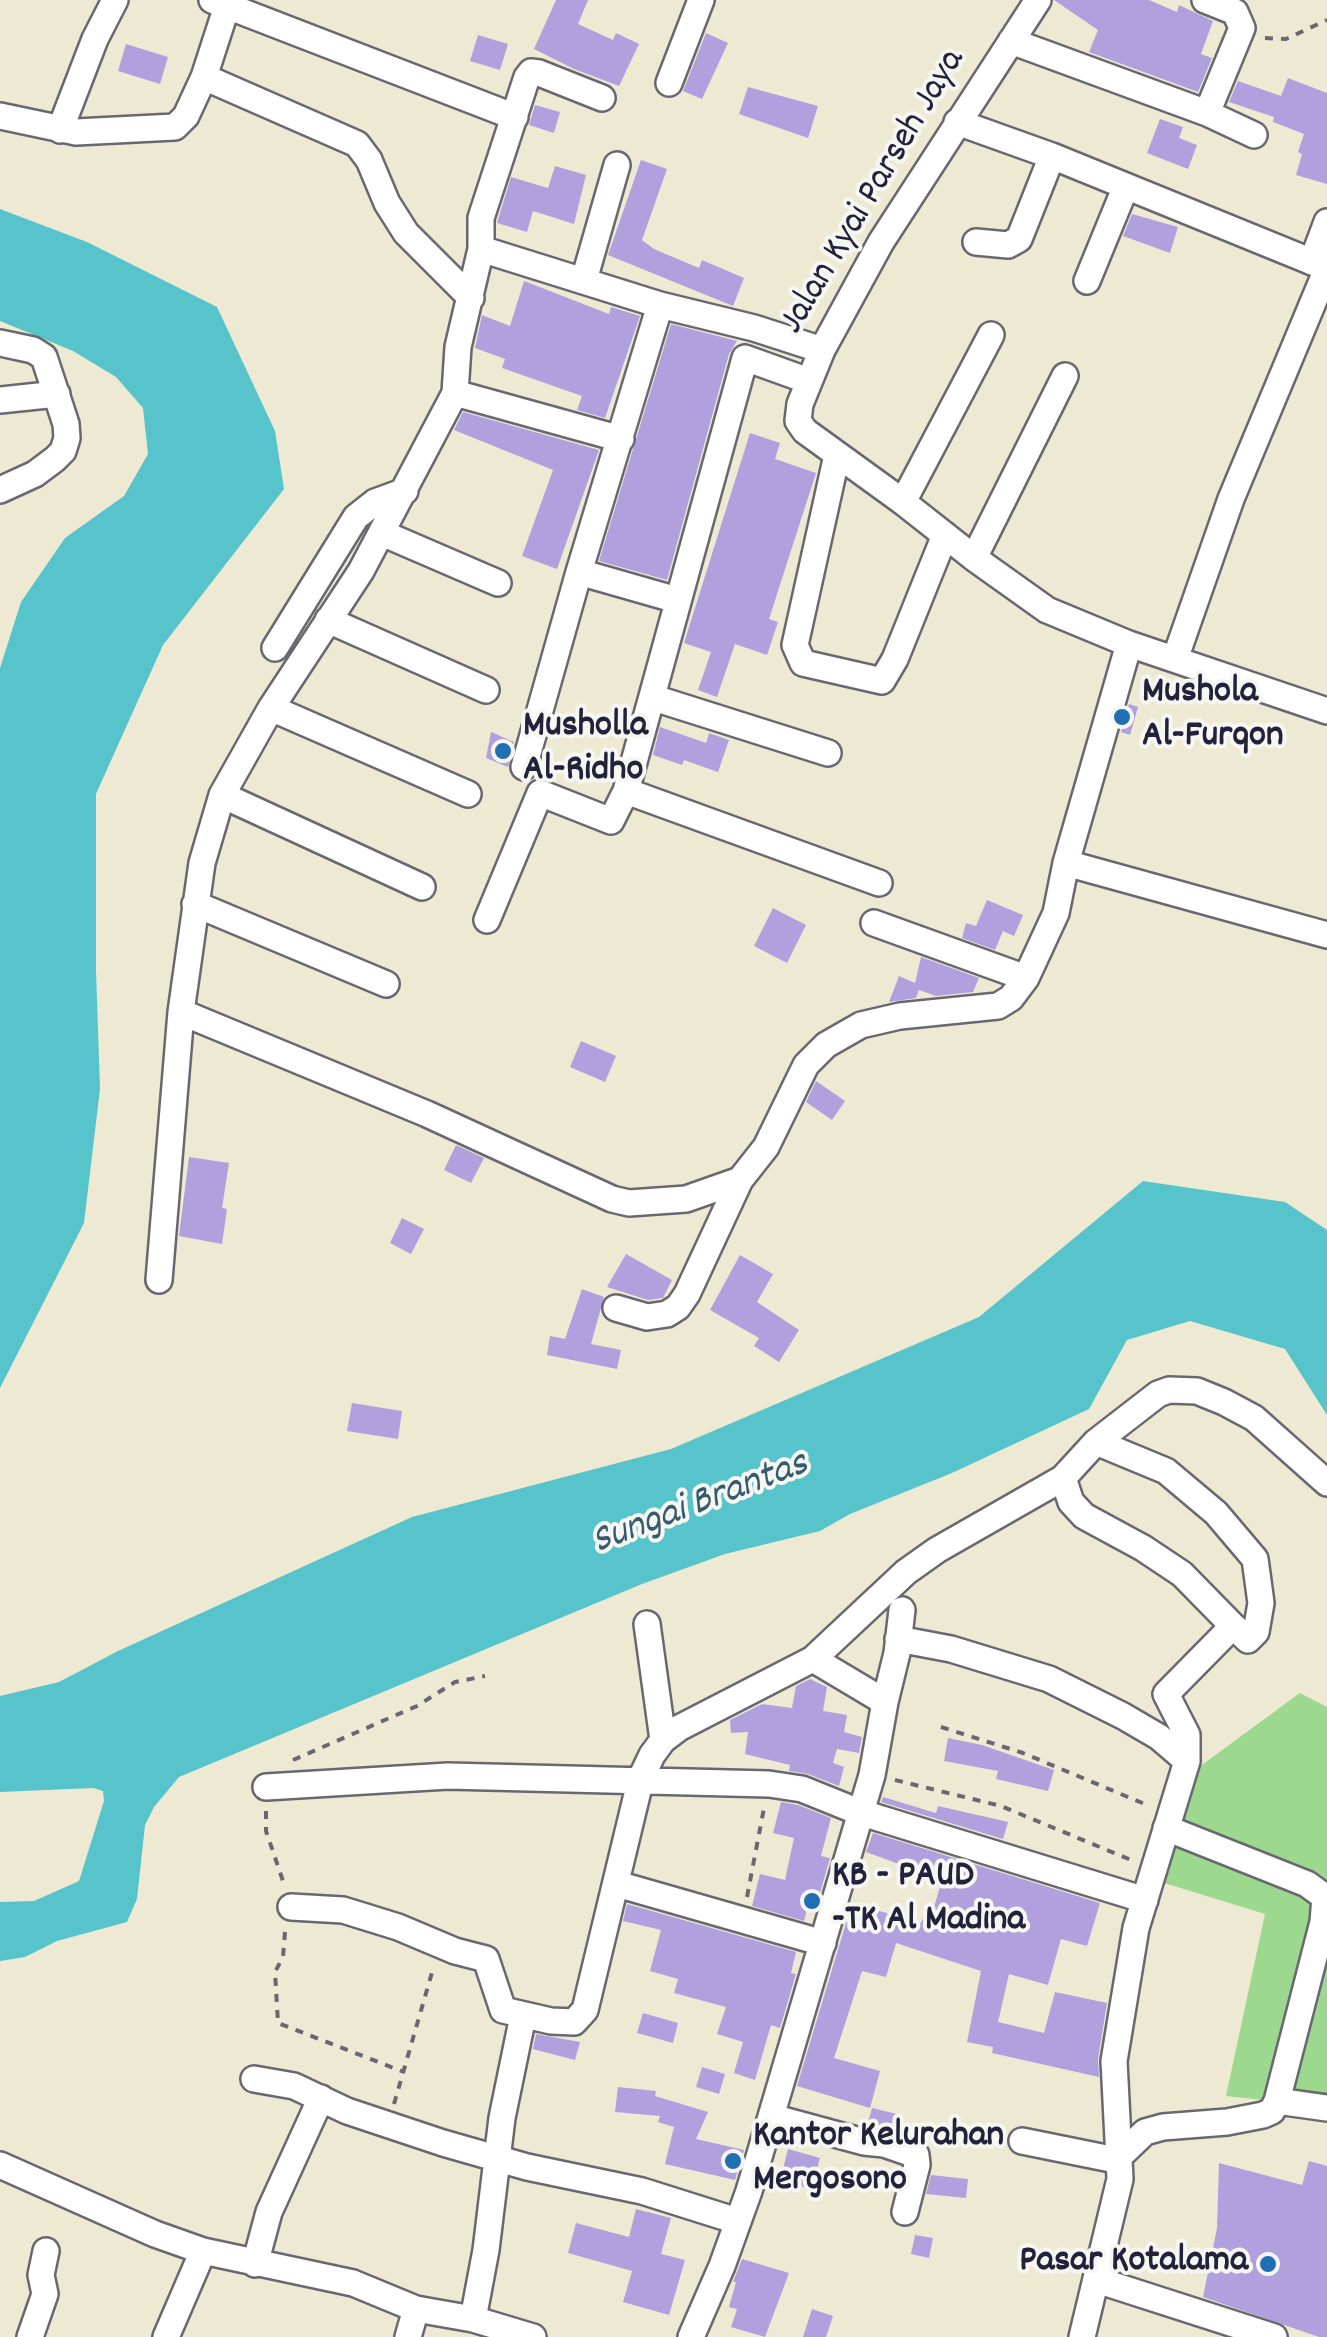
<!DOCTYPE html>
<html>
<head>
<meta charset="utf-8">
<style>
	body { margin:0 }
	canvas { display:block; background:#eee9d3 }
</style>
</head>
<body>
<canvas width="1327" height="2337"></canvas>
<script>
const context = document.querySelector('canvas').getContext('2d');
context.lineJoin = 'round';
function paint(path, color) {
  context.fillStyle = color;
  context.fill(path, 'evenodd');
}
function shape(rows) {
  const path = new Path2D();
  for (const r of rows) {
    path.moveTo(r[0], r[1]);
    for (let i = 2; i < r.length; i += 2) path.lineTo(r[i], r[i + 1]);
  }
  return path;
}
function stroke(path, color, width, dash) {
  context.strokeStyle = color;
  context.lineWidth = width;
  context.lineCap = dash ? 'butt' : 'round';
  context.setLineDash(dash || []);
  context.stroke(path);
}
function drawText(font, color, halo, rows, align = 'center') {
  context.font = font + ' Dekko,sans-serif';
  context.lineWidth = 8;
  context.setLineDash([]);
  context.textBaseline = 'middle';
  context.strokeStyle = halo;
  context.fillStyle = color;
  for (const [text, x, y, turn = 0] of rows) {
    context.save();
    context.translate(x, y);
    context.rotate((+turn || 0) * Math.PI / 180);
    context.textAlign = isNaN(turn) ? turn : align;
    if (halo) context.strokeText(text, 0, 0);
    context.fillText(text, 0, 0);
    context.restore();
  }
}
paint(shape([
	[1300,1693,1327,1707,1327,2107,1226,2096,1265,1914,1161,1882,1179,1799,1189,1801,1199,1767]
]), '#9cd88d');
paint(shape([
	[0,209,87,242,217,307,275,431,284,489,163,645,96,794,96,971,100,1089,84,1223,0,1388,0,668,21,602,65,538,124,496,148,454,143,408,116,377,73,351,0,321],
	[1143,1181,1285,1202,1327,1230,1327,1415,1285,1349,1190,1321,1127,1340,1089,1409,952,1473,850,1514,820,1531,725,1554,642,1584,179,1777,154,1807,145,1825,137,1899,127,1922,57,1941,25,1957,0,1961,0,1902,34,1901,79,1881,104,1801,103,1791,93,1788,0,1792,0,1696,59,1682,118,1651,412,1517,671,1449,979,1317]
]), '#57c4cc');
paint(shape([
	[556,0,588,0,578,24,613,40,616,33,639,44,619,86,574,69,534,49],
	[1054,0,1149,0,1177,12,1179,5,1213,21,1201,54,1212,58,1198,92,1089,52,1098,30],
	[706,33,728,43,702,99,683,91],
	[478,35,508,44,500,70,470,61],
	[126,44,168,57,160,84,118,71],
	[1288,78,1327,93,1327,184,1296,175,1302,154,1298,152,1304,134,1273,122,1274,117,1229,102,1238,81,1281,96],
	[748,87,818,106,808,138,739,114],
	[535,105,560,112,554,133,529,125],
	[1160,119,1183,127,1179,138,1197,145,1188,169,1147,153],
	[641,160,667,169,642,240,654,249,699,268,702,260,744,278,733,306,608,255],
	[555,166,586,175,574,224,533,211,527,232,497,223,511,177,548,188],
	[1132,214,1178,227,1170,253,1123,236],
	[524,281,609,314,611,307,640,316,605,418,577,410,582,396,502,368,505,359,475,348,482,315,510,326],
	[671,324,737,341,729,354,667,580,599,561],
	[463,412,599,450,557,569,522,556,553,470,454,430],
	[750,433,780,443,775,459,816,473,769,619,778,622,767,655,735,644,717,697,698,690,711,652,684,643],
	[1129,704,1138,707,1130,735,1121,732],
	[660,727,706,743,709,733,729,740,718,772,684,760,682,765,653,755],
	[491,732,514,742,508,767,486,758],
	[987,900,1023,915,1014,936,1003,931,995,950,962,938,966,923,976,926],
	[773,908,806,925,787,963,754,946],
	[921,957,979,978,973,992,936,996,919,990,916,998,889,1002,899,976,915,983],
	[581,1041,616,1056,605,1082,570,1067],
	[816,1081,845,1101,832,1120,806,1102],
	[456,1145,484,1158,471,1183,444,1170],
	[189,1157,229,1163,222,1208,227,1209,222,1244,179,1236],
	[402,1218,424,1229,411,1254,390,1243],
	[626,1254,672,1280,663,1298,648,1300,607,1287],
	[740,1255,773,1274,757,1302,799,1330,779,1362,754,1346,759,1338,710,1310],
	[582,1289,604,1297,591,1344,621,1350,617,1369,547,1355,550,1336,565,1339],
	[352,1403,402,1411,398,1439,347,1431],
	[810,1679,827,1687,823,1711,847,1715,844,1732,862,1737,859,1753,837,1749,833,1763,844,1767,839,1786,808,1774,789,1771,790,1765,745,1754,748,1732,731,1733,730,1720,762,1704,792,1708,796,1686],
	[948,1738,982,1745,1054,1770,1048,1791,996,1779,998,1771,944,1761],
	[883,1797,936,1813,938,1806,1008,1822,1003,1839,881,1802],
	[781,1802,798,1805,831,1818,821,1856,830,1858,815,1910,807,1909,804,1921,752,1906,760,1874,785,1880,794,1838,773,1833],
	[873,1833,1100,1903,1087,1946,1061,1939,1048,1985,1009,1974,998,2022,1044,2033,1055,1992,1107,2003,1098,2059,1099,2077,992,2053,993,2047,967,2042,981,1971,896,1943,886,1977,862,1971,834,2058,880,2071,870,2108,797,2086,852,1903,921,1923,923,1918,930,1921,941,1883,916,1876,918,1871,866,1852],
	[627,1904,796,1952,791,1973,796,1974,780,2028,771,2025,755,2080,734,2073,743,2042,717,2034,726,2007,674,1993,678,1979,650,1971,661,1930,623,1921],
	[643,2013,678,2023,673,2043,637,2033],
	[536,2034,580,2042,575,2060,533,2049],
	[702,2067,725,2074,719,2094,696,2087],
	[618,2087,656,2091,655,2096,708,2112,696,2139,744,2150,735,2180,665,2164,674,2127,658,2122,660,2116,615,2112],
	[872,2108,901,2115,896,2131,867,2126],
	[788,2149,820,2158,811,2189,780,2181],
	[1309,2161,1327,2166,1327,2337,1319,2337,1203,2297,1217,2228,1219,2163,1302,2185],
	[931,2175,968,2179,966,2198,926,2194],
	[636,2209,671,2218,661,2254,685,2260,669,2315,623,2302,632,2271,568,2253,576,2223,629,2237],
	[915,2235,933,2238,929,2258,911,2254],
	[742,2259,789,2273,765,2337,731,2327,737,2309,729,2307,736,2282,733,2282],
	[812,2309,833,2316,826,2337,803,2337]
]), '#b1a0de');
const minor = shape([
	[212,0,515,117],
	[1038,0,881,242,822,350,800,404,798,421,805,431,903,502,974,558,1047,610,1129,644,1327,711],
	[1205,0,1235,12,1242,28,1207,113],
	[1011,41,1207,113,1254,135],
	[204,77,357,144,369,160,387,203,406,233,471,298],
	[669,83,701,0],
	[602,98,539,73,531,72,527,77,481,218,481,249,660,305,754,328,822,350],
	[0,116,76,132,175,127,186,116,204,77,227,6],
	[957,122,1052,156,1327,268],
	[60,130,95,39,115,0],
	[976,242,1008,245,1019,239,1052,156],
	[481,249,458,347,455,393,621,439],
	[1312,262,1327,222],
	[584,280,617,165],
	[1087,281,1126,186],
	[0,343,33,350,44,357,66,424,67,438,63,451,55,459,35,474,0,490],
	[809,381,745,358,626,791,879,883],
	[0,400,57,394],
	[837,455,795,645,803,663,882,681,895,659,945,535],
	[903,502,991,335],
	[382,533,498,583],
	[974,558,1065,376],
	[579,572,677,600],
	[328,620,486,690],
	[275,648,356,517,375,502,405,491],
	[1175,659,1231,499,1327,269],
	[654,698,828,753],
	[271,708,468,794],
	[524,767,579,572,660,305],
	[222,795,422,887],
	[1066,863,1327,935],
	[195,904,386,984],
	[487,920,540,793,611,821,626,791],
	[874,923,1026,978],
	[181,1012,202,863,222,795,271,708,361,571,455,393],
	[159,1280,181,1012,427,1114,612,1199,629,1203,686,1199,740,1180,766,1147,806,1065,826,1045,861,1025,900,1016,998,1006,1011,998,1026,978,1056,913,1066,863,1129,644],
	[616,1308,647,1317,667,1314,678,1307,687,1294,740,1180],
	[1096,1442,1166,1471,1216,1513,1255,1559,1261,1603,1256,1632,1248,1640,1233,1626],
	[1063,1478,1071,1502,1084,1516,1143,1548,1182,1574,1233,1626,1166,1694,1187,1735,1187,1761],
	[647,1624,663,1740],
	[898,1639,951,1649,1049,1679,1123,1716,1159,1737,1187,1761,1136,1928,1114,2061,1120,2179,1082,2337],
	[885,1702,897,1653,902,1610],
	[266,1787,448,1776,769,1784,802,1789,859,1812,1145,1900],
	[617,1884,823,1943],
	[291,1907,343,1910,398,1927,455,1951,486,1959,503,2010,551,2021,574,2022,585,2010,641,1778,652,1755,663,1740,679,1728,813,1659,906,1572,937,1550,1063,1478,1096,1442,1158,1394,1169,1390,1197,1391,1224,1402,1254,1418,1327,1483],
	[254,2079,294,2086,347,2111,443,2143,527,2167,642,2191,737,2221],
	[1277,2101,1327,2108],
	[772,2117,864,2142,884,2144,916,2155,917,2165,905,2212],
	[1022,2141,1111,2159,1121,2155,1145,2132,1163,2127,1227,2122,1263,2115,1272,2111,1277,2101,1323,1922,1325,1897,1307,1884,1166,1828],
	[0,2165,155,2234,203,2251,353,2283,416,2309,473,2319,533,2337],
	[255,2264,269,2212,321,2098],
	[1097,2280,1274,2337],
	[473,2319,486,2250,502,2118,523,2016],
	[30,2337,45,2294,41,2275,46,2251],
	[166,2337,203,2251],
	[408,2337,416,2309],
	[691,2337,722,2266,749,2191,872,1775,885,1702,813,1659]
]);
stroke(minor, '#696870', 30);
stroke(shape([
	[1265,38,1286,39,1327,20],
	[941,1727,1023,1753,1147,1805],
	[293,1760,417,1706,455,1682,485,1676],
	[895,1780,1001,1806,1131,1860],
	[266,1811,266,1831,284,1884],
	[747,1897,764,1808],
	[285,1932,283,1957,275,1972,278,2023,404,2072],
	[394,2104,433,1969]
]), '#696870', 4, [8, 8]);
stroke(minor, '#fff', 25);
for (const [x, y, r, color] of [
	[1122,717,10,"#1f6fb2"],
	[503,751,10,"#1f6fb2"],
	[812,1901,10,"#1f6fb2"],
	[733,2161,10,"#1f6fb2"],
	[1268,2264,10,"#1f6fb2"]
]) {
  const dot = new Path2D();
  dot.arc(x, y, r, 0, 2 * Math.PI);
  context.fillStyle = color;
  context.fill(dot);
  stroke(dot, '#f6f6f2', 4);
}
drawText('38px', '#22223b', '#f6f6f2', [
	["Jalan Kyai Parseh Jaya",875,193,-59]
]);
drawText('bold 38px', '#22223b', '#f6f6f2', [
	["Mushola",1142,695],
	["Al-Furqon",1142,739],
	["Musholla",523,729],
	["Al-Ridho",523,773],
	["KB - PAUD",832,1879],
	["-TK Al Madina",832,1923],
	["Kantor Kelurahan",753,2139],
	["Mergosono",753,2183],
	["Pasar Kotalama",1248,2264,"right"]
], 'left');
drawText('italic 40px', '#355b6e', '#f6f6f2', [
	["Sungai Brantas",701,1506,-21]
]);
</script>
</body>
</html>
